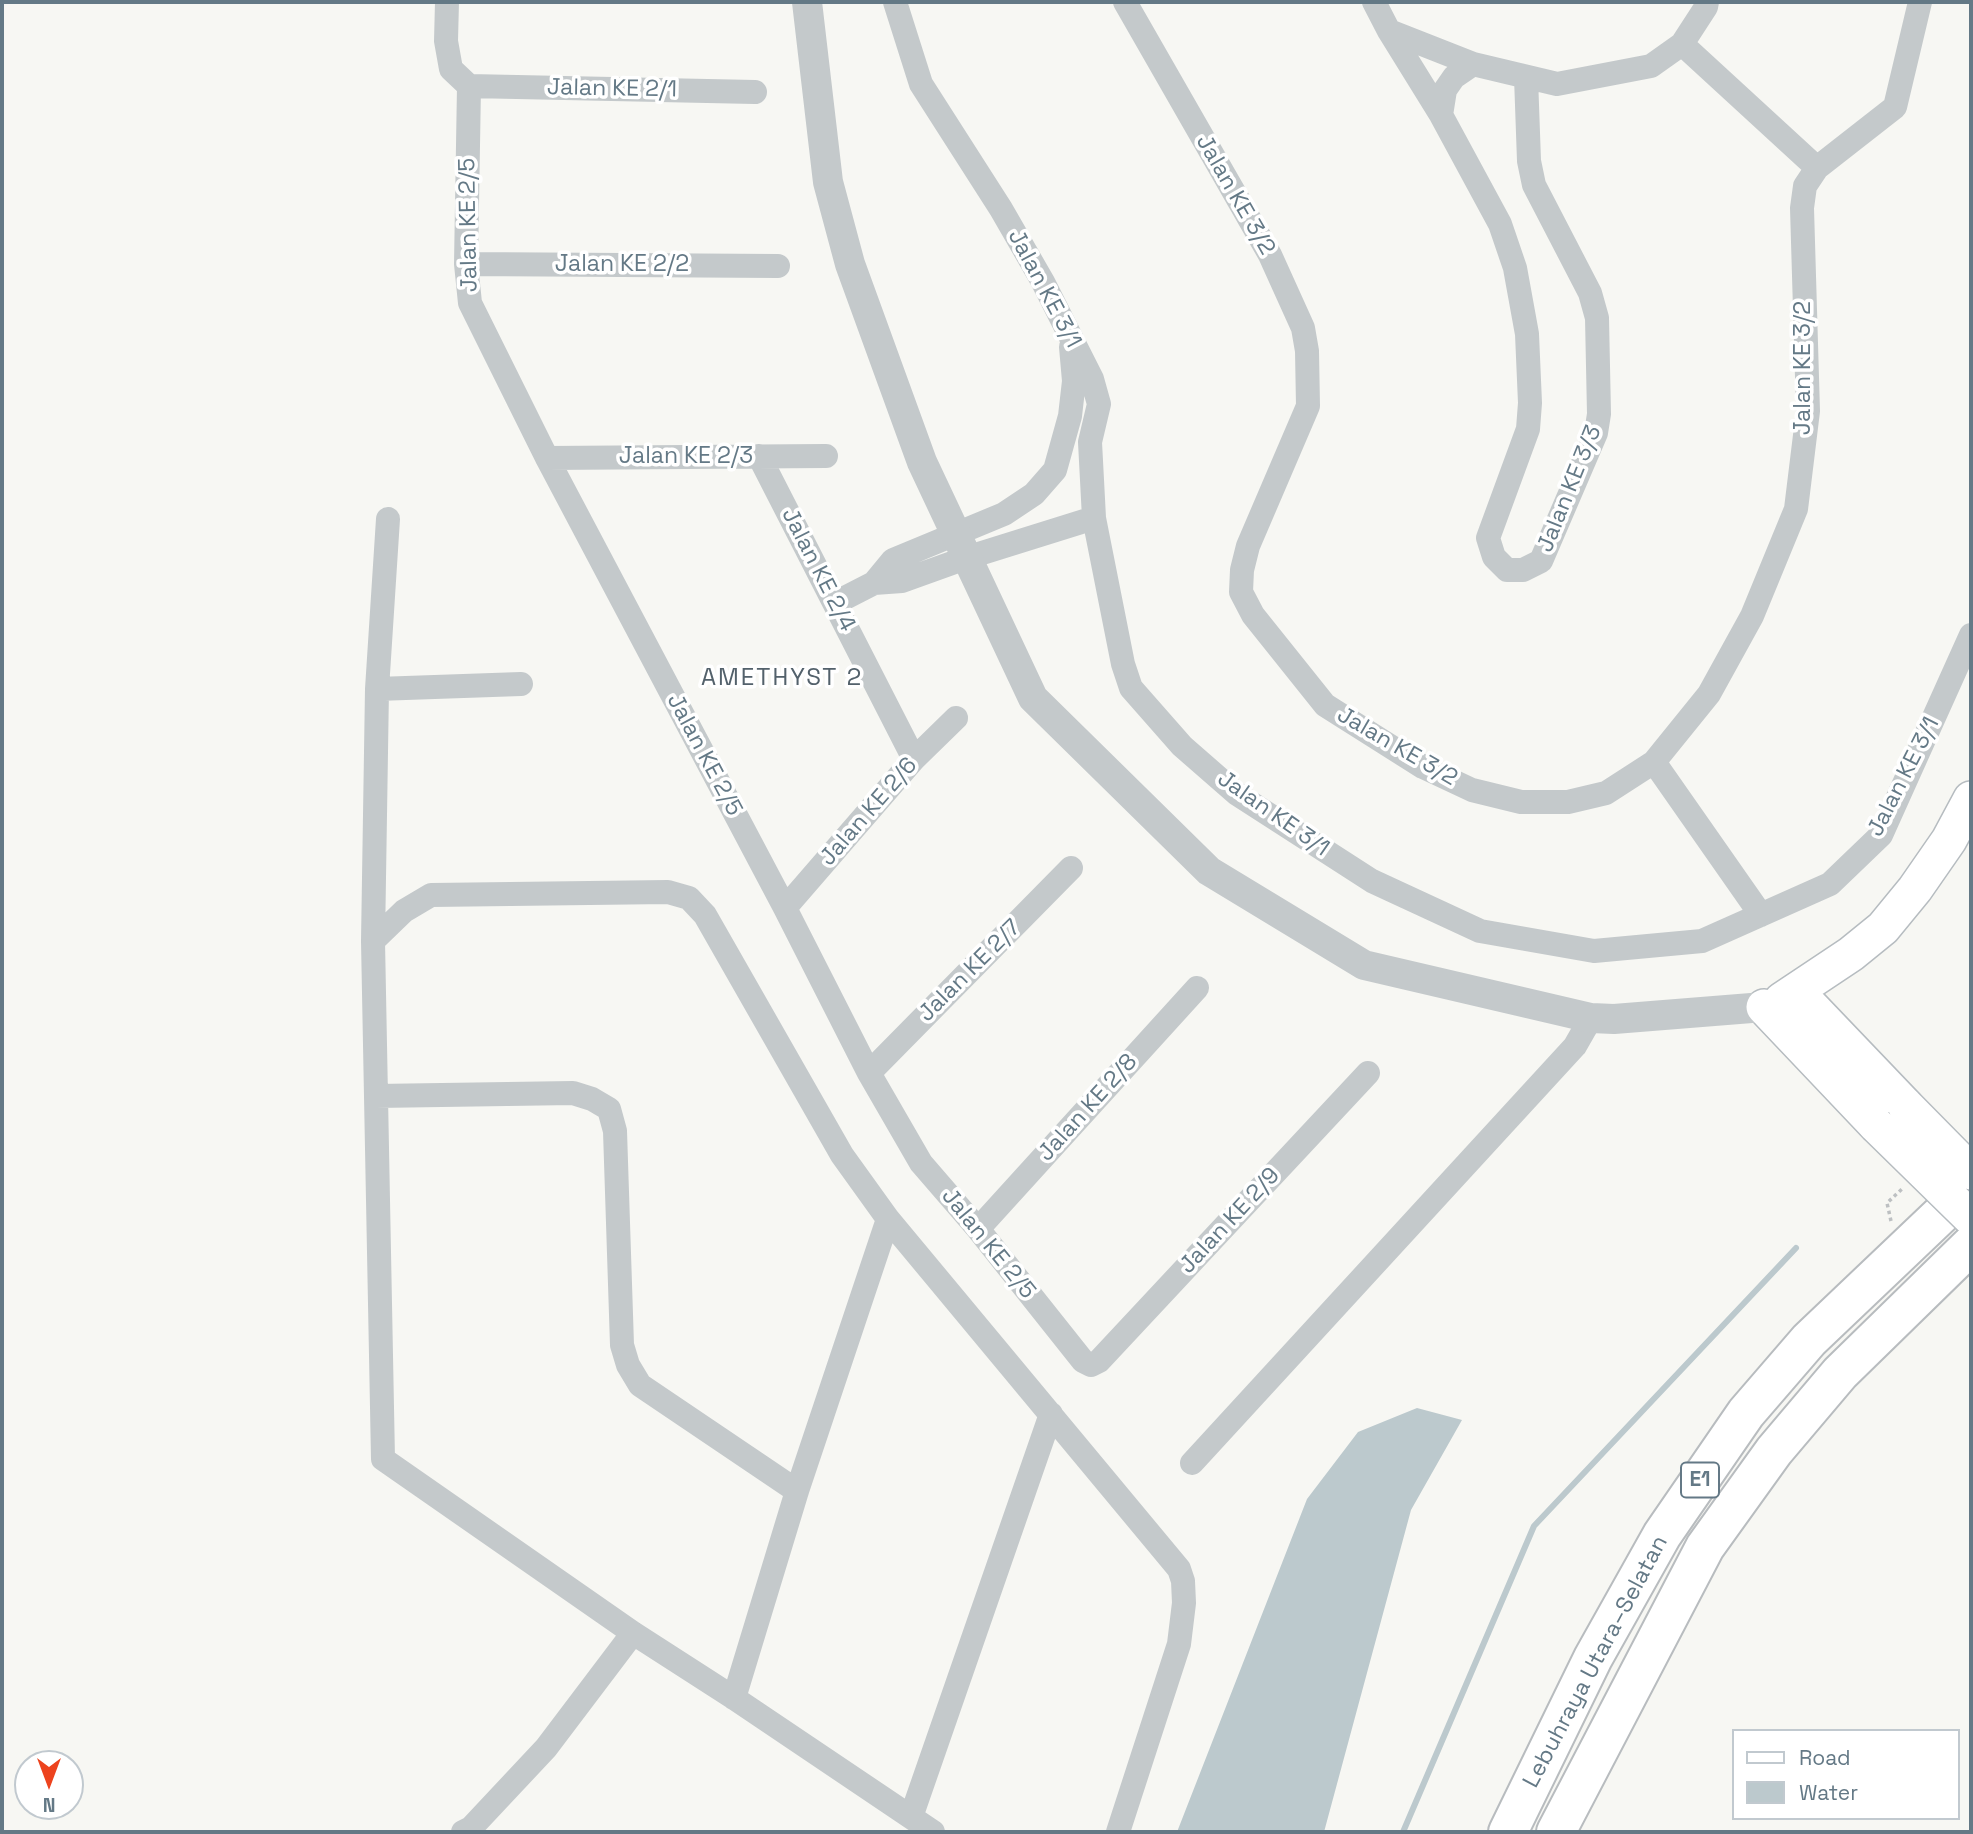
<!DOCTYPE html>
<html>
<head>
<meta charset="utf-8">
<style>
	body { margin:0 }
	#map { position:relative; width:1973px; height:1834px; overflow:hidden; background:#f7f7f3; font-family:"Space Grotesk",sans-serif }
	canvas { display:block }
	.frame { position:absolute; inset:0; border:4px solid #647986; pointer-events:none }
	.legend { position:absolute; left:1732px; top:1729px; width:228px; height:91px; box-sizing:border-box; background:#fff; border:2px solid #c1c9cf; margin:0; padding:9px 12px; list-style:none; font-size:21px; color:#647986 }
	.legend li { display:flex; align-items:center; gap:14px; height:35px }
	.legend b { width:35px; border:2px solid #c1c9cf }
	.north { position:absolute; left:14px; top:1750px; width:70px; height:70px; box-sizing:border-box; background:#fff; border:2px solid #c1c9cf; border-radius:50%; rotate:180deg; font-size:19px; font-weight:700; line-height:28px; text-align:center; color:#647986 }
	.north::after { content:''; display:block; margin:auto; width:24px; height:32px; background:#ed431e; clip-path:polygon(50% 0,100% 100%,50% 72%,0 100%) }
</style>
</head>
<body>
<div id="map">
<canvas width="1973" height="1834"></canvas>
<div class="frame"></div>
<ul class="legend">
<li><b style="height:9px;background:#fff"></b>Road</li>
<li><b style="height:19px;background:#bcc9cd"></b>Water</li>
</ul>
<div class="north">N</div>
</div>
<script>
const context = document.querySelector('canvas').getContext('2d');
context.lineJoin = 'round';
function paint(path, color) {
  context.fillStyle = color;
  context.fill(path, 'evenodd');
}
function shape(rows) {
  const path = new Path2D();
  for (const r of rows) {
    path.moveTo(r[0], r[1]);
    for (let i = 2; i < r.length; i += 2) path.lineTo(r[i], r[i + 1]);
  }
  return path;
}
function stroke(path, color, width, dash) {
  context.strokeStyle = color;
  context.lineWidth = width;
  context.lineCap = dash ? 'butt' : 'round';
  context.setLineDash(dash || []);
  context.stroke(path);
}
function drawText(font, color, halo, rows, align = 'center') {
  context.font = font + ' "Space Grotesk",sans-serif';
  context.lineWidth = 7;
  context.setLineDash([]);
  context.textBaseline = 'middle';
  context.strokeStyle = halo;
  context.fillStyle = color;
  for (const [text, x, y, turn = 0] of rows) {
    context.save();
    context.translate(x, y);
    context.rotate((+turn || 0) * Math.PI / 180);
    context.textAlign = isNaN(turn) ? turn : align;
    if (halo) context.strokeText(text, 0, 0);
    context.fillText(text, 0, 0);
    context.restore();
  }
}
paint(shape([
	[1417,1408,1462,1420,1411,1510,1324,1832,1177,1832,1307,1499,1358,1432]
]), '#bcc9cd');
stroke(shape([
	[1403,1832,1534,1526,1796,1248]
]), '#bcc9cd', 6);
const secondary = shape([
	[1796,991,1905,1105],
	[1782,1000,1851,954,1883,928,1915,889,1949,840,1971,799],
	[1764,1007,1876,1125]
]);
const motorway = shape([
	[1508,1832,1593,1658,1662,1535,1746,1413,1809,1340,1971,1186],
	[1556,1832,1705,1547,1774,1451,1840,1373,1971,1245]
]);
stroke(secondary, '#b6bcc0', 38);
stroke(motorway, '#b8bcbf', 42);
stroke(shape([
	[1891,1221,1887,1203,1903,1188]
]), '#bdc0c2', 3.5, [3.5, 3.5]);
stroke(shape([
	[447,2,446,41,451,69,469,86],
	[895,2,921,84,1001,209,1043,282,1092,379,1099,404,1090,442,1094,518,1123,664,1131,688,1182,746,1237,794,1372,881,1480,931,1594,951,1702,941,1830,884,1881,835,1971,635],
	[1125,2,1270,255,1303,328,1307,351,1308,406,1248,546,1242,570,1241,592,1253,615,1325,705,1423,767,1472,790,1521,802,1568,802,1606,793,1654,762,1709,694,1752,616,1796,509,1808,411,1802,208,1805,186,1817,168,1895,107,1920,2],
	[1374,2,1389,31,1441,115,1500,224,1515,268,1527,334,1530,403,1528,429,1488,538,1494,557,1507,570,1523,570,1541,561,1596,433,1599,414,1597,318,1590,293,1534,185,1529,161,1526,77],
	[1389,31,1473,64,1557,84,1651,66,1682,44,1706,7,1707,2],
	[1682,44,1817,168],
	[469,86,466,264,470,303,547,458,785,908,869,1073,921,1163,978,1229,1083,1361,1091,1365,1099,1361,1368,1073],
	[469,86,755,92],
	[1441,115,1445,90,1454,77,1473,64],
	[466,264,778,266],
	[759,456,914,759],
	[547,458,826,456],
	[388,519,377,689,373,941,383,1459,633,1633,734,1698,933,1832],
	[874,583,902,581,966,558,1094,518],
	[835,603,874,583,893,560,1004,514,1034,494,1055,470,1070,416,1074,381,1071,347],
	[377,689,521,684],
	[1654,762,1761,915],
	[785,908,914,759,956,718],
	[373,941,404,911,431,895,668,892,689,898,705,915,842,1155,888,1219,1179,1569,1183,1581,1184,1603,1179,1644,1118,1832],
	[869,1073,1071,868],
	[376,1096,573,1093,592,1099,609,1109,615,1131,622,1345,628,1365,640,1385,797,1491],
	[978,1229,1197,988],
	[1192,1463,1575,1046,1591,1018],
	[734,1698,797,1491,888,1219],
	[911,1817,1051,1414],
	[463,1832,471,1828,546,1748,633,1633]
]), '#c4c9cb', 24);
stroke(shape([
	[807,2,828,182,850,264,922,462,1033,698,1209,871,1364,965,1591,1018,1614,1019,1764,1007,1782,1000]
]), '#c4c9cb', 30);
stroke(secondary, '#fff', 35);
stroke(motorway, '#fff', 38);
const secondaryBridge = shape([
	[1905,1105,1971,1172],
	[1876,1125,1971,1218]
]);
stroke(secondaryBridge, '#b6bcc0', 38, []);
stroke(secondaryBridge, '#fff', 35);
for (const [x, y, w] of [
	[1700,1480,38]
]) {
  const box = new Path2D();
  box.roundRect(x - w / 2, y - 17.5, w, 35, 5);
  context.fillStyle = '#fff';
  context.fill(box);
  stroke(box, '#647986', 2);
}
drawText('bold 21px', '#647986', null, [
	["E1",1700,1480]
]);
drawText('23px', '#647986', '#fff', [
	["Jalan KE 2/1",612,89,1],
	["Jalan KE 3/2",1235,195,60],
	["Jalan KE 2/5",469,225,-91],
	["Jalan KE 2/2",622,265],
	["Jalan KE 3/1",1044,289,62],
	["Jalan KE 3/2",1804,368,-90],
	["Jalan KE 2/3",686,457],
	["Jalan KE 3/3",1570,489,-68],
	["Jalan KE 2/4",818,570,63],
	["Jalan KE 3/2",1397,747,30],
	["Jalan KE 2/5",704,755,62],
	["Jalan KE 3/1",1904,777,-63],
	["Jalan KE 2/6",869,812,-49],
	["Jalan KE 3/1",1273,814,35],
	["Jalan KE 2/7",970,971,-45],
	["Jalan KE 2/8",1088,1108,-48],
	["Jalan KE 2/9",1230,1221,-47],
	["Jalan KE 2/5",988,1244,51],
	["Lebuhraya Utara–Selatan",1596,1662,-62]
]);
context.letterSpacing = '2px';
drawText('24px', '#53616b', '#fff', [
	["AMETHYST 2",782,678]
]);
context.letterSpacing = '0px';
</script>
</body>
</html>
